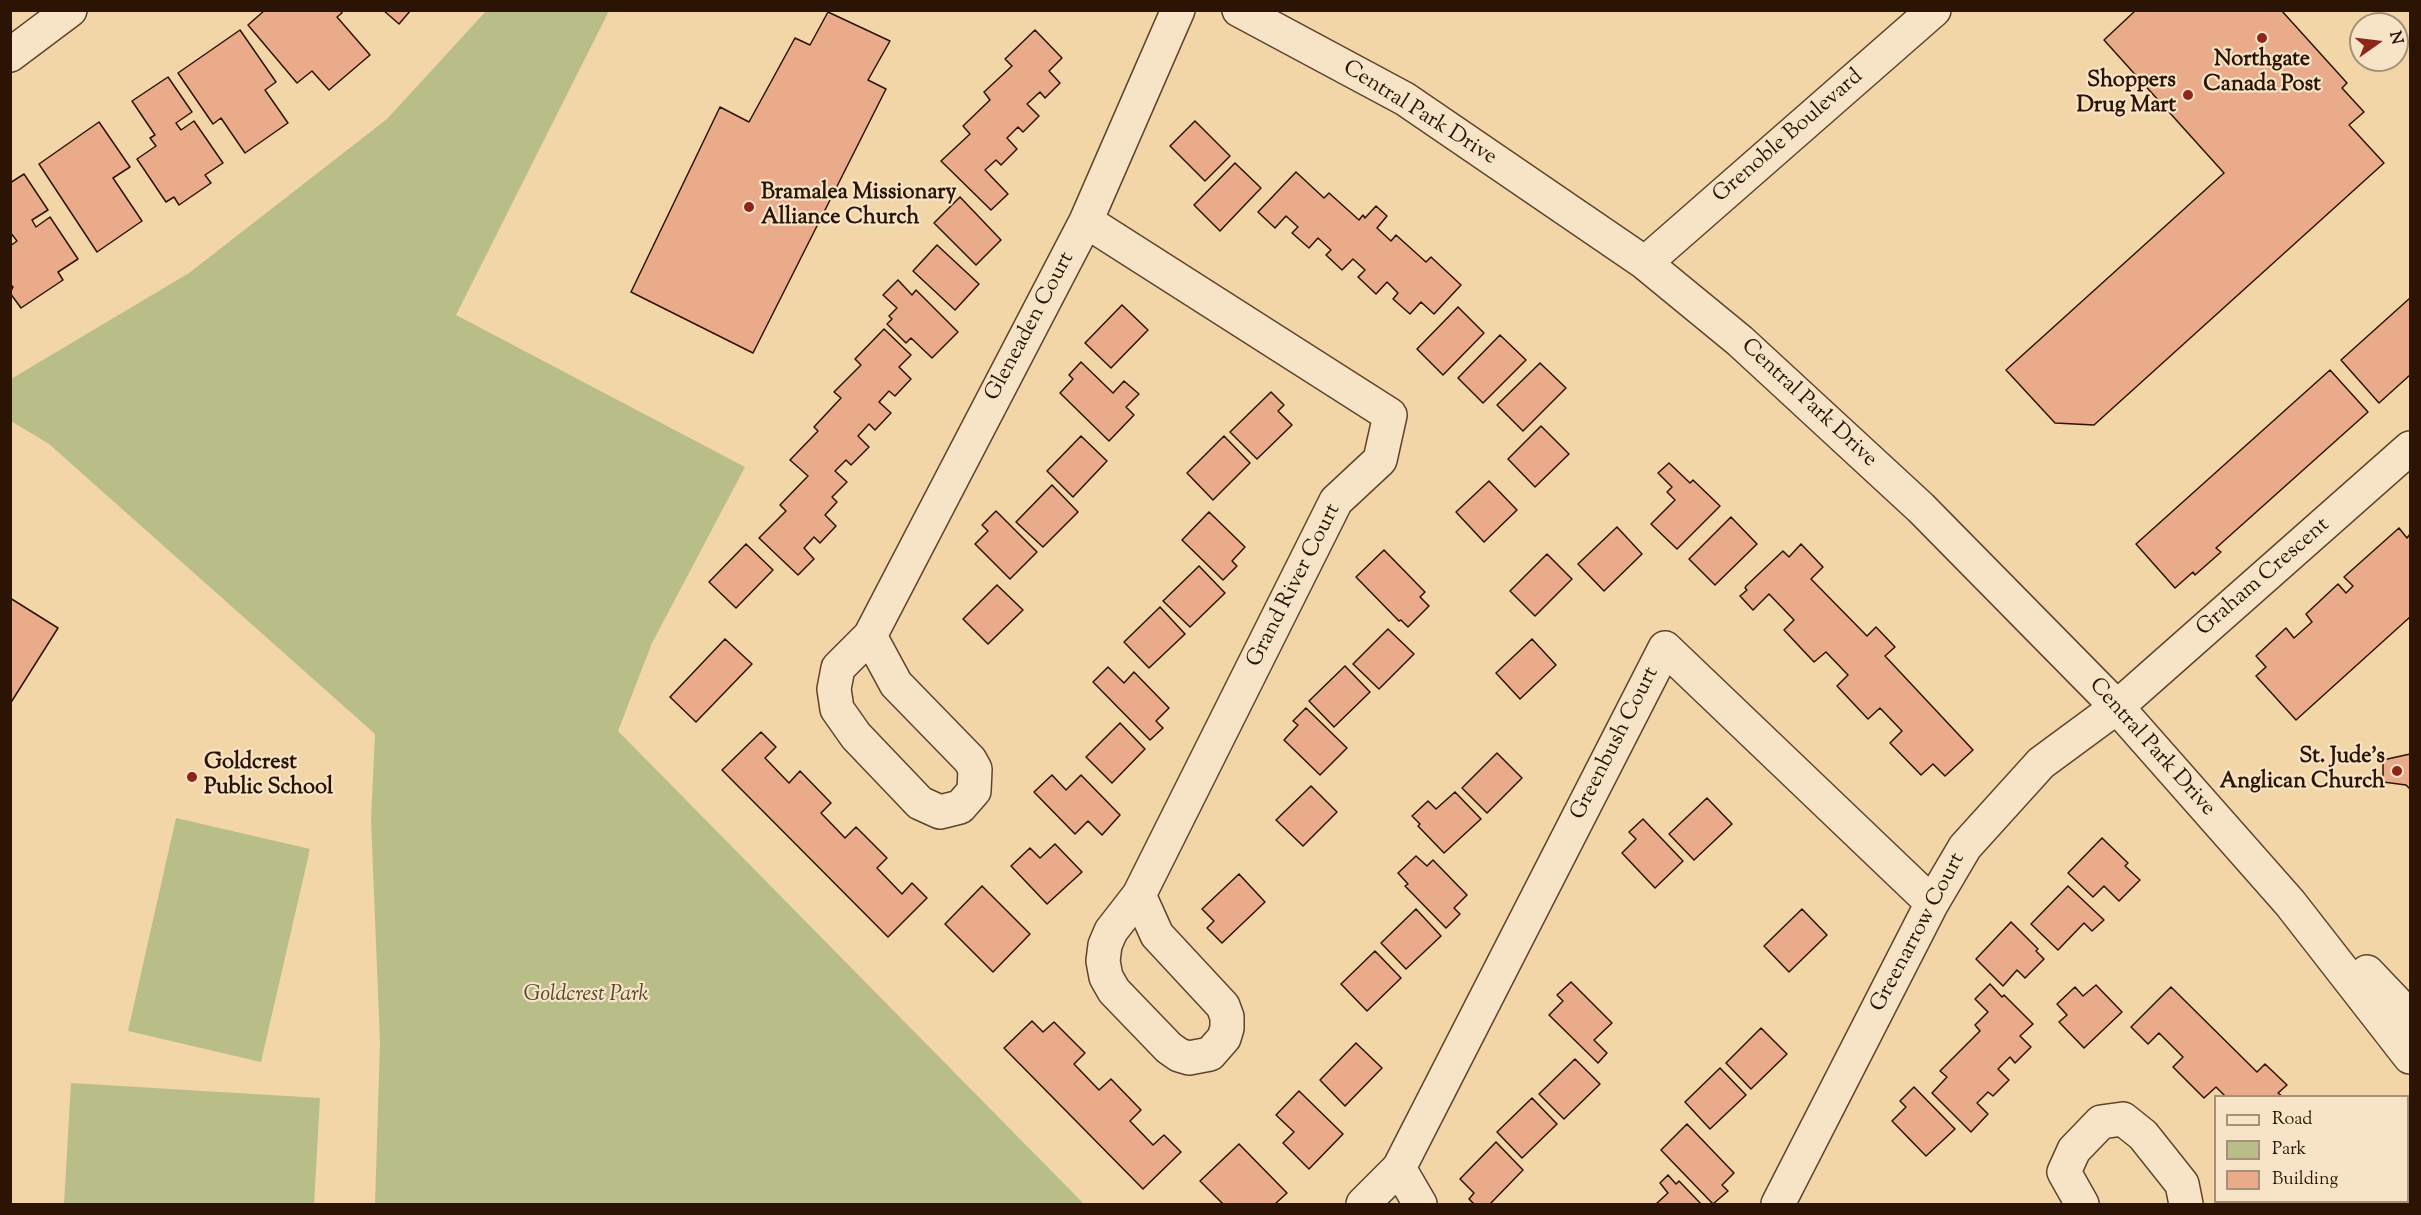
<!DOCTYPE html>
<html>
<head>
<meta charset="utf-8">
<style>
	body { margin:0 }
	#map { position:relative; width:2421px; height:1215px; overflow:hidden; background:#f3d6a7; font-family:"Sorts Mill Goudy",serif }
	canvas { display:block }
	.frame { position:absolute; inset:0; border:12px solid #2c1404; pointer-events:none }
	.legend { position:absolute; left:2214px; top:1095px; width:195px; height:108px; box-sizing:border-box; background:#f7e4c6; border:2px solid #a69178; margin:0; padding:8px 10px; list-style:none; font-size:18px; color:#2c1404 }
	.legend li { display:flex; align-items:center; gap:12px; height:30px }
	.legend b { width:30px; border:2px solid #a69178 }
	.north { position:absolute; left:2349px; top:12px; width:60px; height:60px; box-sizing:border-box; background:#f7e4c6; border:2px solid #a69178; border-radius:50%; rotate:76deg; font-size:16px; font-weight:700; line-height:24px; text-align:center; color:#2c1404 }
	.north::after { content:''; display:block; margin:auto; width:21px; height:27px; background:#8f2418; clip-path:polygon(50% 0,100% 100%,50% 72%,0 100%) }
</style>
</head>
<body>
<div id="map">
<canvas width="2421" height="1215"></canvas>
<div class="frame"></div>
<ul class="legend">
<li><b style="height:8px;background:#f7e4c6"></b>Road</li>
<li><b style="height:16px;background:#b9be88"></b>Park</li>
<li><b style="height:16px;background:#e9ab89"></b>Building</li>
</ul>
<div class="north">N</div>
</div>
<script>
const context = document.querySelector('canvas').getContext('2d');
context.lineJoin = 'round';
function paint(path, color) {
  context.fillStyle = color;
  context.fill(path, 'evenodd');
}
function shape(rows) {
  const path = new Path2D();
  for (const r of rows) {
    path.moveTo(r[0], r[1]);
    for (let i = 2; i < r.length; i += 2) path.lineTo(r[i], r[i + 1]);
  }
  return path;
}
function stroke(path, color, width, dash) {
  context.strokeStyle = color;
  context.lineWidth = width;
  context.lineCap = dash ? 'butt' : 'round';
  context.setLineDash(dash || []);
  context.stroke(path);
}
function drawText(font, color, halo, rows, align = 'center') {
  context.font = font + ' "Sorts Mill Goudy",serif';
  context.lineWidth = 4.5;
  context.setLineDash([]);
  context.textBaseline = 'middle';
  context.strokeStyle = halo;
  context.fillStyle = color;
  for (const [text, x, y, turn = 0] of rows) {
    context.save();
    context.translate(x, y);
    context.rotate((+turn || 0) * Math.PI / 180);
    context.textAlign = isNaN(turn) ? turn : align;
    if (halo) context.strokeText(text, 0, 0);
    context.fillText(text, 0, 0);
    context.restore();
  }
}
paint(shape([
	[487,10,609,11,456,315,745,467,652,643,618,731,1084,1204,375,1204,380,1042,371,820,375,734,49,444,11,421,11,379,189,273,387,119],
	[176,818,310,849,261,1062,128,1031],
	[71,1083,320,1098,314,1204,64,1204]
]), '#b9be88');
const building = shape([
	[265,10,340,10,342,13,337,17,370,55,329,90,312,71,297,83,248,25,265,10],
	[383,10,411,10,399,24,383,10],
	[2136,10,2281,10,2347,83,2342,88,2364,112,2349,125,2384,163,2094,425,2055,423,2006,370,2224,173,2104,40,2136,10],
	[828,12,890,41,868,80,886,89,753,353,631,292,720,107,749,122,795,38,810,45,828,12],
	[240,30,276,82,265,90,288,123,245,153,221,118,213,124,178,73,240,30],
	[1035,30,1062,58,1049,71,1060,83,1045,98,1040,92,1027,104,1039,116,1023,132,1018,127,1007,138,1017,149,1001,165,996,160,985,170,1008,194,991,210,941,161,970,134,963,126,990,100,984,92,1012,66,1005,59,1035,30],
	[168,77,192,112,176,123,181,130,194,121,223,163,205,175,211,183,179,205,174,197,166,202,137,159,156,146,150,138,155,135,132,101,168,77],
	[1195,121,1230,156,1205,181,1170,146,1195,121],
	[99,122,130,167,113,178,142,221,97,252,39,164,99,122],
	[1235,163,1261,188,1220,231,1194,205,1235,163],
	[1296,172,1324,198,1329,193,1359,220,1363,215,1365,218,1376,206,1387,216,1377,228,1391,241,1396,235,1426,262,1431,257,1461,285,1434,314,1421,302,1410,314,1393,299,1398,293,1387,282,1376,294,1358,277,1365,270,1353,259,1342,270,1326,255,1331,250,1318,238,1309,248,1292,233,1298,227,1286,216,1275,228,1258,212,1296,172],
	[24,174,48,210,32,220,36,227,50,217,78,259,58,272,63,280,21,308,10,293,13,287,10,284,10,246,17,241,10,232,10,183,24,174],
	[960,197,1001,240,976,265,934,223,960,197],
	[937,245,979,284,955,310,913,271,937,245],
	[898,280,912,295,916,290,958,332,932,358,911,338,906,343,887,324,892,319,889,316,897,308,883,295,898,280],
	[2410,298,2410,375,2379,403,2341,360,2410,298],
	[1122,305,1148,330,1111,368,1085,343,1122,305],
	[1458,307,1484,333,1443,375,1417,349,1458,307],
	[884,329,911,355,899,367,911,379,895,396,889,391,879,402,891,413,875,430,869,424,858,436,869,447,851,465,846,460,835,471,847,482,832,497,837,502,825,515,836,526,820,543,814,537,804,548,814,559,798,575,759,538,786,511,780,505,808,476,790,460,818,431,814,427,841,398,834,392,861,365,855,359,884,329],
	[1500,335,1526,360,1483,403,1458,378,1500,335],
	[1081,362,1113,393,1124,381,1139,394,1126,407,1134,415,1109,441,1060,393,1073,379,1069,375,1081,362],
	[1540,363,1566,388,1523,431,1497,405,1540,363],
	[2330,370,2368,412,2216,548,2221,552,2195,575,2193,572,2175,588,2136,544,2330,370],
	[1271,392,1284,405,1278,411,1292,425,1257,459,1230,432,1271,392],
	[1541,426,1569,454,1535,487,1508,459,1541,426],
	[1081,436,1107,461,1073,497,1047,471,1081,436],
	[1224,436,1250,463,1213,500,1187,473,1224,436],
	[1669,463,1690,483,1693,480,1720,506,1677,549,1651,524,1675,500,1667,492,1672,487,1658,473,1669,463],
	[1489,481,1517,510,1484,542,1456,512,1489,481],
	[1052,485,1078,512,1043,547,1016,522,1052,485],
	[996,511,1037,552,1010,579,975,544,988,531,982,525,996,511],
	[1209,512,1245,547,1232,561,1237,566,1223,580,1182,540,1209,512],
	[1731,517,1757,544,1715,585,1689,559,1731,517],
	[1617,527,1642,554,1604,591,1578,564,1617,527],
	[2399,528,2407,538,2410,534,2410,617,2296,720,2256,676,2266,667,2256,656,2286,628,2294,638,2312,622,2306,614,2338,584,2346,593,2353,586,2344,577,2399,528],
	[746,544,773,570,736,608,709,582,746,544],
	[1801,544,1823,567,1811,579,1867,636,1876,627,1895,647,1885,656,1973,750,1945,776,1933,764,1921,775,1890,743,1902,731,1880,708,1868,719,1837,686,1848,675,1826,652,1814,662,1784,630,1794,620,1769,594,1753,610,1740,596,1747,590,1745,588,1746,586,1783,551,1789,557,1801,544],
	[1384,550,1425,592,1420,597,1429,606,1408,627,1401,620,1399,621,1356,577,1384,550],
	[1547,554,1572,579,1535,616,1510,591,1547,554],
	[1199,566,1225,593,1190,627,1163,601,1199,566],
	[997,585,1023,610,988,644,963,619,997,585],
	[10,598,58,628,10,704,10,598],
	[1160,607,1185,634,1149,668,1124,642,1160,607],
	[1388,629,1414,654,1379,689,1353,664,1388,629],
	[725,639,752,664,696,722,670,697,725,639],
	[1532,639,1556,665,1520,699,1496,673,1532,639],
	[1345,666,1370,692,1334,727,1309,701,1345,666],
	[1108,667,1124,683,1134,672,1169,708,1156,721,1163,728,1150,740,1093,682,1108,667],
	[1306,708,1347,748,1320,775,1284,740,1298,725,1293,721,1306,708],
	[1120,723,1145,749,1112,783,1086,757,1120,723],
	[761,732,776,747,765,758,789,783,800,771,831,803,821,813,845,838,856,827,887,858,877,868,902,894,912,883,927,898,888,937,722,770,761,732],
	[1497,753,1522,778,1487,813,1462,788,1497,753],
	[2410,754,2410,789,2406,785,2383,782,2383,760,2410,754],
	[1052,775,1066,790,1081,775,1120,815,1102,835,1088,821,1075,834,1034,792,1052,775],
	[1311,786,1337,812,1303,846,1276,820,1311,786],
	[1455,792,1481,819,1444,853,1418,826,1420,824,1412,816,1428,801,1436,809,1455,792],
	[1707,798,1732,824,1694,860,1669,834,1707,798],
	[1643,819,1683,861,1655,888,1622,853,1636,839,1629,832,1643,819],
	[2102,838,2128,863,2125,866,2140,880,2119,901,2104,886,2093,897,2068,873,2102,838],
	[1055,844,1082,872,1047,904,1011,866,1030,848,1040,858,1055,844],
	[1416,856,1427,866,1433,860,1467,895,1454,908,1460,914,1446,928,1405,886,1408,884,1398,873,1416,856],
	[1239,874,1265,902,1222,943,1207,928,1214,921,1202,909,1239,874],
	[982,886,1030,934,993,972,945,924,982,886],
	[2068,886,2104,920,2092,931,2084,923,2058,950,2031,924,2068,886],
	[1416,909,1441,936,1406,969,1381,943,1416,909],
	[1802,909,1827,935,1789,972,1764,946,1802,909],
	[2011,922,2038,949,2036,951,2044,959,2025,978,2017,970,2003,986,1976,959,2011,922],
	[1375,951,1401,978,1367,1011,1341,984,1375,951],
	[1571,982,1612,1023,1594,1040,1607,1053,1598,1063,1549,1015,1563,1001,1557,995,1571,982],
	[1990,984,2002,997,2004,995,2033,1024,2020,1036,2031,1047,2015,1063,2010,1057,1998,1069,2009,1080,1993,1096,1988,1092,1977,1103,1988,1114,1971,1132,1932,1093,1947,1077,1940,1071,1980,1031,1975,1025,1988,1012,1975,999,1990,984],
	[2096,985,2122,1012,2084,1048,2059,1022,2067,1015,2057,1004,2075,987,2083,996,2096,985],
	[2171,987,2257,1072,2265,1064,2287,1085,2278,1093,2282,1096,2225,1096,2216,1087,2204,1098,2173,1067,2183,1057,2159,1033,2148,1044,2131,1027,2171,987],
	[1032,1021,1043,1032,1054,1022,1085,1053,1074,1064,1099,1090,1111,1079,1141,1110,1130,1121,1153,1145,1164,1135,1181,1152,1143,1189,1004,1048,1032,1021],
	[1761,1028,1787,1054,1751,1089,1726,1063,1761,1028],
	[1356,1043,1382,1068,1345,1106,1320,1080,1356,1043],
	[1575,1059,1600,1084,1564,1119,1539,1094,1575,1059],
	[1720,1068,1746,1095,1710,1129,1685,1102,1720,1068],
	[1914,1087,1955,1129,1926,1156,1892,1121,1906,1107,1900,1101,1914,1087],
	[1299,1091,1343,1134,1309,1169,1283,1143,1294,1132,1276,1115,1299,1091],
	[1532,1098,1557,1124,1522,1158,1497,1132,1532,1098],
	[1687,1124,1734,1173,1722,1185,1728,1191,1713,1204,1661,1150,1687,1124],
	[1496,1142,1523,1170,1490,1204,1474,1204,1469,1199,1474,1193,1460,1179,1496,1142],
	[1239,1144,1287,1193,1275,1204,1223,1204,1200,1181,1239,1144],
	[1668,1175,1676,1184,1679,1181,1701,1204,1656,1204,1668,1193,1660,1183,1668,1175]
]);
paint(building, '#e9ab89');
stroke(building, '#2c1404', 1.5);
const minor = shape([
	[10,55,70,10],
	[1086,221,1390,415,1380,460,1336,501,1139,895,1111,931,1105,945,1103,961,1106,977,1114,991,1169,1048,1179,1055,1189,1058,1210,1054,1224,1038,1227,1028,1227,1017,1223,1006,1157,935,1139,895],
	[870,636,896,684,970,760,975,769,974,791,960,807,940,812,920,803,856,736,837,709,834,689,838,668,870,636,1086,221,1178,10],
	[1399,1168,1420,1204],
	[1363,1204,1399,1168,1665,648,1932,903],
	[1778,1204,1932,903,1965,847,2041,763,2117,707,2410,448],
	[2082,1204,2064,1172,2074,1150,2101,1122,2123,1119,2143,1135,2182,1184,2186,1204]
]);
const tertiary = shape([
	[1239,10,1405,99,1645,263,1740,341,1921,508,2117,707,2290,903,2410,1057],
	[1645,263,1934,10],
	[2367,972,2410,1017]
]);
stroke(minor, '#5e442d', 36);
stroke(tertiary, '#5e442d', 36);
stroke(minor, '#f7e4c6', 33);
stroke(tertiary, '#f7e4c6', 33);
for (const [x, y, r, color] of [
	[2262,38,6,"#8f2418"],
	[2188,95,6,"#8f2418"],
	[749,207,6,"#8f2418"],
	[2397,771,6,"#8f2418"],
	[192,777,6,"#8f2418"]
]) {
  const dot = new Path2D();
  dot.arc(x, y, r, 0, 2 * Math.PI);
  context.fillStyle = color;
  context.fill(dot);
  stroke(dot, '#f7e4c6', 2);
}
drawText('bold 22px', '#2c1404', '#f7e4c6', [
	["Northgate",2262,61,"center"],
	["Canada Post",2262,86,"center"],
	["Shoppers",2176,82],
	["Drug Mart",2176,107],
	["Bramalea Missionary",761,194,"left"],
	["Alliance Church",761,219,"left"],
	["St. Jude's",2385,758],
	["Anglican Church",2385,783],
	["Goldcrest",204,764,"left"],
	["Public School",204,789,"left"]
], 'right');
drawText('22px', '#2c1404', '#f7e4c6', [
	["Central Park Drive",1419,114,32],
	["Grenoble Boulevard",1789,137,-41],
	["Gleneaden Court",1031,327,-62],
	["Central Park Drive",1808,404,43],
	["Graham Crescent",2264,578,-41],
	["Grand River Court",1295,586,-63],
	["Greenbush Court",1616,744,-63],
	["Central Park Drive",2151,748,48],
	["Greenarrow Court",1919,933,-62]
]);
drawText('italic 22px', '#56472c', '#f7e4c6', [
	["Goldcrest Park",586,996]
]);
</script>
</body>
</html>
